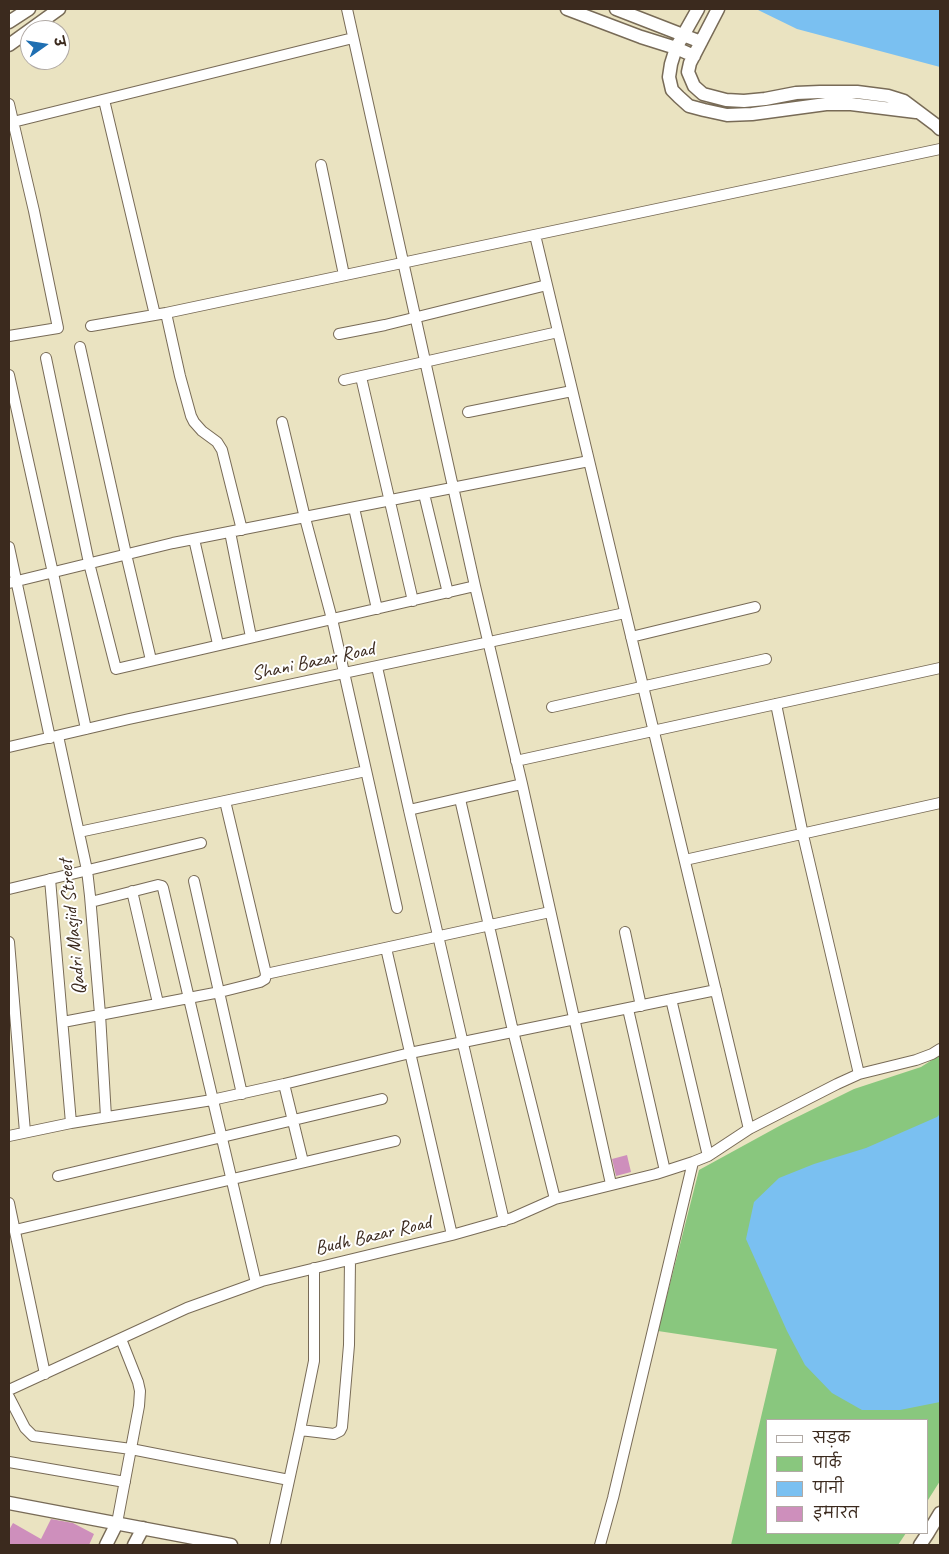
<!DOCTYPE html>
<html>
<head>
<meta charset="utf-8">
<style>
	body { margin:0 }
	#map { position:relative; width:949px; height:1554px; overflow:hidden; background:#eae3c1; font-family:Caveat,"Playpen Sans Deva",sans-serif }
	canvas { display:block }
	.frame { position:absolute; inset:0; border:10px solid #3b2a1e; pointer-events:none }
	.legend { position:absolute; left:766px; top:1419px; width:162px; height:115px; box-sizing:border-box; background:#fff; border:1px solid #b1aaa5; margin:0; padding:6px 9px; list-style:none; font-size:15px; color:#3b2a1e }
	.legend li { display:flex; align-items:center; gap:10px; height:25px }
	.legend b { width:25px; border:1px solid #b1aaa5 }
	.north { position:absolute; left:20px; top:20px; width:50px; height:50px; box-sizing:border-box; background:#fff; border:1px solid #b1aaa5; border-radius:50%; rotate:77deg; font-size:14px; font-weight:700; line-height:20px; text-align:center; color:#3b2a1e }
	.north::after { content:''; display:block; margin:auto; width:18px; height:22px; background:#1f6fb2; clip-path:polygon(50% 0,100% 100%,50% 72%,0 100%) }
</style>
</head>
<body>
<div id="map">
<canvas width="949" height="1554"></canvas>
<div class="frame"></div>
<ul class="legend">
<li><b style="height:6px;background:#fff"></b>सड़क</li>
<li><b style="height:14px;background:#89c77e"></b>पार्क</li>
<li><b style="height:14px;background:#7ac0f1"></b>पानी</li>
<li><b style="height:14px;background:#ce8fbc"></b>इमारत</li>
</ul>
<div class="north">उ</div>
</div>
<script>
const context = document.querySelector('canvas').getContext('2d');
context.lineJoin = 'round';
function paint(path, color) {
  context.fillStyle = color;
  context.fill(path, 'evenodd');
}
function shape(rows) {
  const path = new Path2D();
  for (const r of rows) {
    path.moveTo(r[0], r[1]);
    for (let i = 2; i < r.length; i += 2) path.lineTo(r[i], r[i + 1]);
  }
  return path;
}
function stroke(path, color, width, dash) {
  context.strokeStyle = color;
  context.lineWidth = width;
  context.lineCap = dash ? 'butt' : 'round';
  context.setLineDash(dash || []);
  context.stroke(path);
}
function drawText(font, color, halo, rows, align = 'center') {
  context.font = font + ' Caveat,sans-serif';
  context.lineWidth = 4;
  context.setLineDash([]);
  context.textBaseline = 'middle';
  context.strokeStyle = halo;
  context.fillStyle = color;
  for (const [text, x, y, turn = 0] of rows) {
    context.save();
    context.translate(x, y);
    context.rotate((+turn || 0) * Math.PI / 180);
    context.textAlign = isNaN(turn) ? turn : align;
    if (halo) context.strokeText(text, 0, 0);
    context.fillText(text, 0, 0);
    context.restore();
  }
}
paint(shape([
	[940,1055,940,1481,928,1500,928,1420,768,1420,768,1533,906,1533,898,1545,731,1545,777,1349,658,1331,699,1170,783,1124,854,1089,921,1067]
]), '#89c77e');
paint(shape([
	[756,9,940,9,940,67,797,29],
	[940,1114,940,1402,900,1410,862,1410,832,1393,805,1365,787,1331,746,1239,754,1202,779,1178,814,1164,866,1148,937,1117]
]), '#7ac0f1');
paint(shape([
	[627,1155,631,1172,616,1176,612,1159],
	[51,1519,73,1523,94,1534,89,1545,9,1545,9,1530,13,1523,41,1539]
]), '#ce8fbc');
const minor = shape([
	[347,9,475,586,522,784,611,1184],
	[104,100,155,315],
	[9,104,34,211,58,328,9,336],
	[13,122,353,38],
	[321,165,344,275],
	[535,235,749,1129],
	[166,313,180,376,191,416,194,422,202,431,217,442,222,450,242,530],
	[91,326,166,313,940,149],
	[339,334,385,325,547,285],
	[80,347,126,554,151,660],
	[46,358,89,563,116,669,475,586],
	[9,375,53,573,86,729],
	[361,377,413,601],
	[344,380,558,332],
	[468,412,572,391],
	[282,422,305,518,332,619,397,908],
	[424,494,448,593],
	[354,508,377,609],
	[230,532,251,637],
	[194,539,218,644],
	[9,547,50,738],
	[9,583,173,543,589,461],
	[631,637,755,607],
	[377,667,409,810,522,784],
	[776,704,803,835,859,1074],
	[552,707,766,659],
	[58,736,87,870,90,896,100,1014,106,1117],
	[9,747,129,719,625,613],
	[516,761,940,668],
	[460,799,513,1031,555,1199],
	[409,810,504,1221],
	[79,832,366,771],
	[685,860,940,803],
	[50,879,71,1123],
	[194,881,242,1094],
	[9,889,201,843],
	[132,891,158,1003],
	[91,902,158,885,162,886,163,888,256,1283],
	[625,932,641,1006],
	[9,942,25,1132],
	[386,948,452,1235],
	[266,974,550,912],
	[671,999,708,1156],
	[628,1009,665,1171],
	[63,1022,220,992,260,982,265,979,266,974,225,801],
	[284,1084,303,1162],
	[9,1136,71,1123,212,1100,284,1084,410,1053,716,990],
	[58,1176,382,1099],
	[9,1203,45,1374],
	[15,1230,395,1141],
	[314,1268,314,1361,300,1430,334,1434,340,1431,342,1427,349,1345,350,1260],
	[9,1390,187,1308,262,1281,452,1235,512,1218,555,1199,656,1174,693,1162,708,1156,749,1129,837,1084,859,1074,916,1060,932,1054,940,1049],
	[9,1397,25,1428,33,1436,131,1449,289,1480],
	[9,1462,125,1482],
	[117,1523,139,1406,140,1391,138,1382,121,1339],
	[275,1545,300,1430],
	[600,1545,613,1498,693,1162]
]);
const tertiary = shape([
	[567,9,641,37,676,48,694,56],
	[616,9,701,42],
	[698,9,676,48,671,64,669,77,672,90,679,97,689,106,704,110,727,115,752,114,826,104,851,104,916,112],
	[718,9,690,63,688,72,694,86,703,94,726,100,744,101,765,99,796,93,820,92,857,92,888,96,904,101,936,125,940,129],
	[9,22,29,9],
	[9,45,59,9],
	[9,1503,231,1545],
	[928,1533,940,1513],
	[106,1545,117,1523],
	[134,1545,143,1528],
	[920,1545,928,1533]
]);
stroke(minor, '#786b57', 12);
stroke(tertiary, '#786b57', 15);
stroke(minor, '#fff', 10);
stroke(tertiary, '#fff', 12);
drawText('20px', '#3b2a1e', '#fff', [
	["Shani Bazar Road",313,662,-12],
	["Qadri Masjid Street",73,927,-96],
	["Budh Bazar Road",373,1236,-13]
]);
</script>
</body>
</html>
